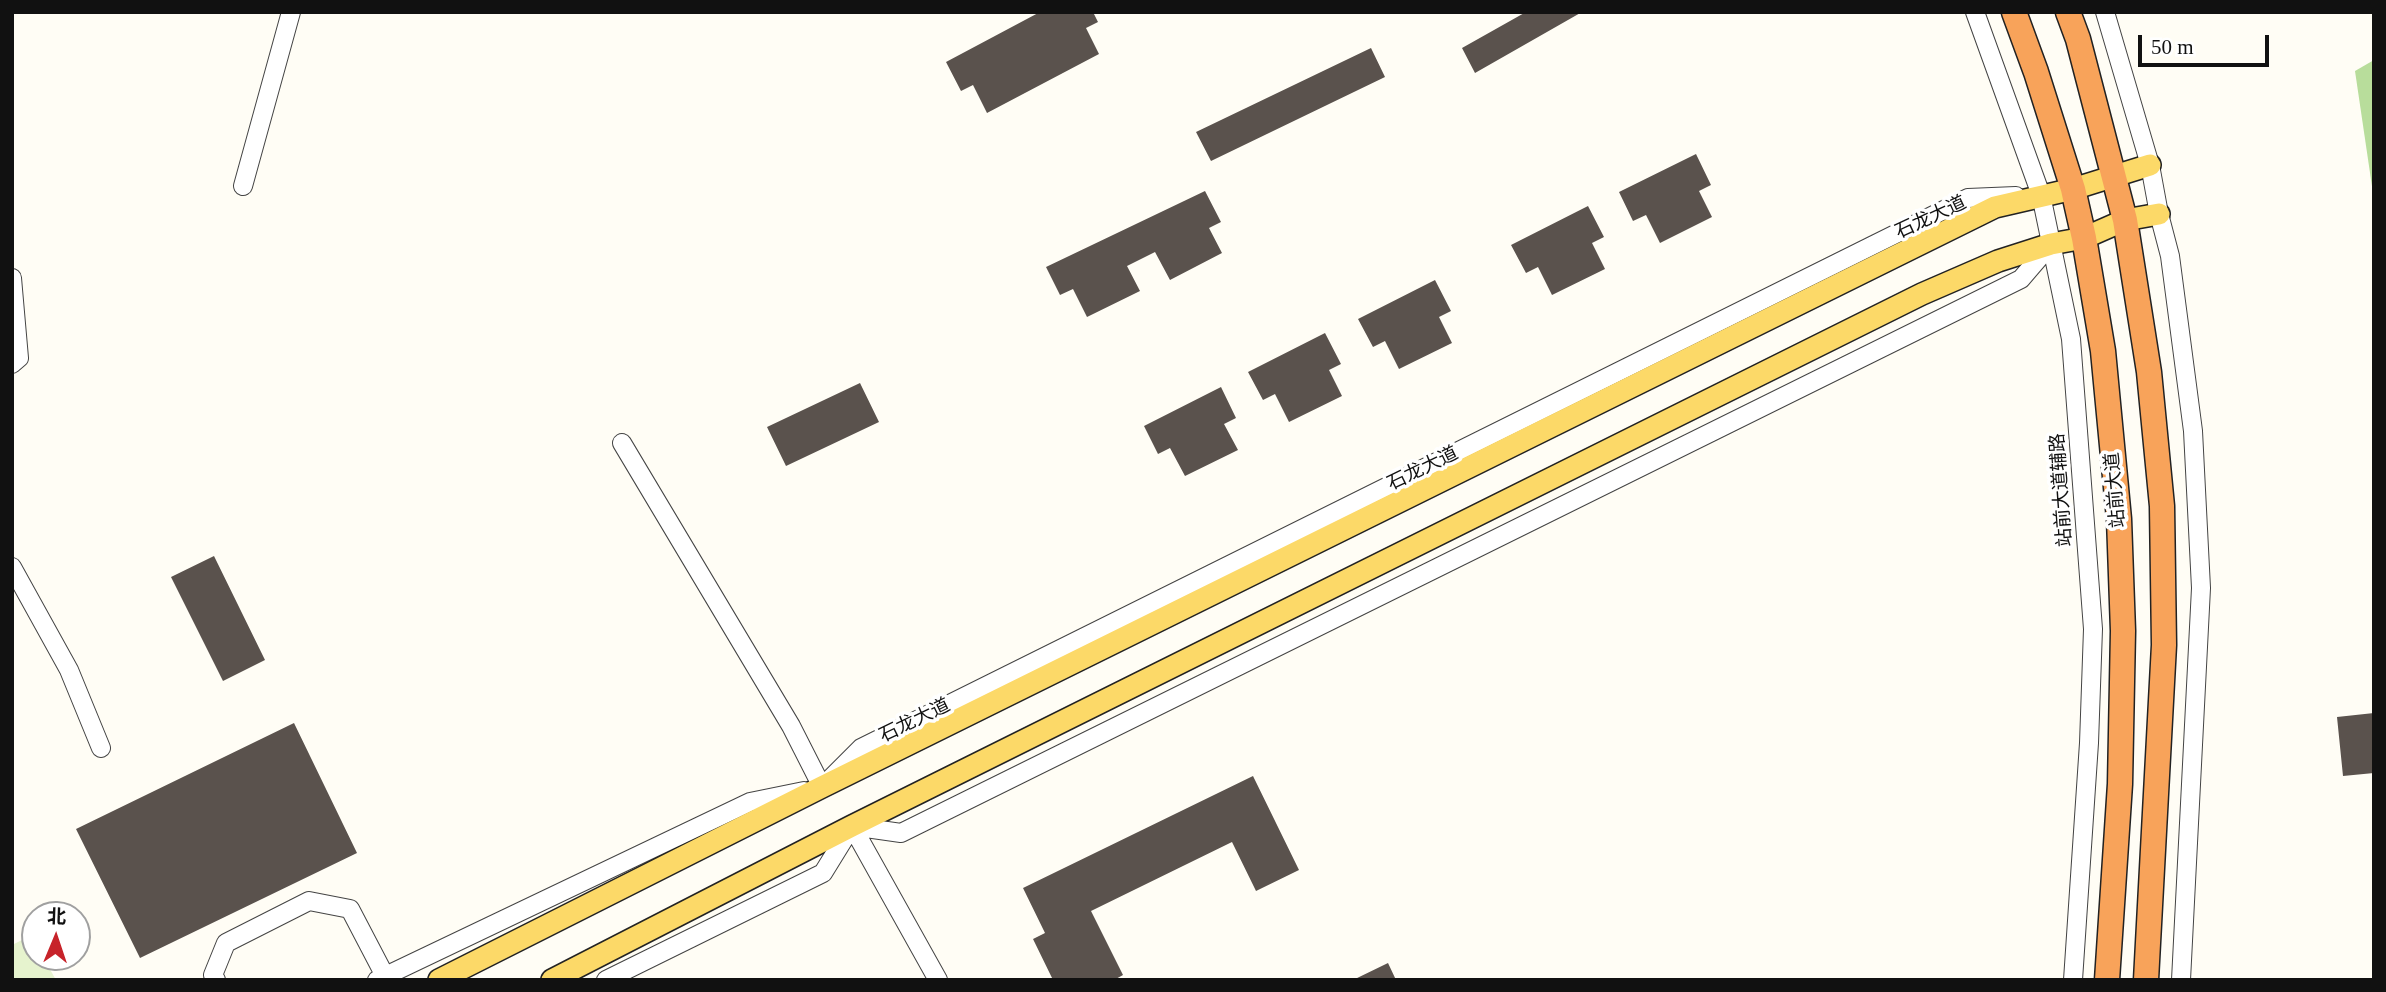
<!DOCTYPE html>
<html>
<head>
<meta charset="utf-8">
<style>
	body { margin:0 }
	#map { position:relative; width:2386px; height:992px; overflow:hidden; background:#fffdf5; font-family:"Times New Roman","Noto Sans SC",serif }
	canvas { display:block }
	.frame { position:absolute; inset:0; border:14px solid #111; pointer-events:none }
	.north { position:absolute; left:21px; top:901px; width:70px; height:70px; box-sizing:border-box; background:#fff; border:2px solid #a0a0a0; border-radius:50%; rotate:2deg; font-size:19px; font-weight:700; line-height:28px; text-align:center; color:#111 }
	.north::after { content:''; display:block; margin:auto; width:24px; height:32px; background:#c7232a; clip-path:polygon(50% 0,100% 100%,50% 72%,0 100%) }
	.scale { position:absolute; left:2138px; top:35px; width:131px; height:32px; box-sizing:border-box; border:4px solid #111; border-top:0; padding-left:9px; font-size:21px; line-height:24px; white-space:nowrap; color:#111; -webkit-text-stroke:5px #fff; paint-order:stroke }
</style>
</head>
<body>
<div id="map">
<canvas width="2386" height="992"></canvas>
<div class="frame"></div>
<div class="north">北</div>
<div class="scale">50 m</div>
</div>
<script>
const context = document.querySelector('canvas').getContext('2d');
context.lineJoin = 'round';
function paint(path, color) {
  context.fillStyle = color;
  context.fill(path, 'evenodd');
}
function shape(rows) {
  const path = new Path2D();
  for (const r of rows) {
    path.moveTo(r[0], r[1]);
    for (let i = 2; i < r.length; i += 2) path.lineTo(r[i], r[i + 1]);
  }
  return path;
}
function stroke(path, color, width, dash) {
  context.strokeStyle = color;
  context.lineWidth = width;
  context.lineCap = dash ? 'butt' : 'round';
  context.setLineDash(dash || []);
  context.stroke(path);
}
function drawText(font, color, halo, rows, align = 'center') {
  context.font = font + ' "Times New Roman","Noto Sans SC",serif';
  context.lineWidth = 7;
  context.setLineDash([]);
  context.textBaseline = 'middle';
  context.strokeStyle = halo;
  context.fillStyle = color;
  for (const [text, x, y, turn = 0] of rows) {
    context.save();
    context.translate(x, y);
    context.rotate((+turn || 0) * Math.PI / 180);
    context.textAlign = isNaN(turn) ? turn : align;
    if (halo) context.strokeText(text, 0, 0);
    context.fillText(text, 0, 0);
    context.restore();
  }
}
paint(shape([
	[2374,60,2374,200,2355,71]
]), '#b8dd9b');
paint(shape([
	[32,935,35,941,35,957,43,957,56,980,12,978,12,945]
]), '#e6f3ce');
paint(shape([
	[1040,12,1093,12,1098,22,1086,28,1099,54,987,113,973,85,961,91,946,62],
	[1526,12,1582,12,1475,73,1462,48],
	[1371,48,1385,77,1211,161,1196,132],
	[1696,154,1711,185,1699,191,1712,217,1660,243,1646,215,1633,221,1619,192],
	[1205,191,1221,222,1209,228,1222,253,1170,280,1155,252,1127,266,1140,291,1087,317,1073,289,1060,295,1046,267],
	[1588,206,1604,237,1592,243,1605,269,1552,295,1538,267,1526,273,1511,245],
	[1435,280,1451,311,1439,317,1452,343,1399,369,1385,341,1373,347,1358,319],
	[1325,333,1341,364,1329,370,1342,396,1289,422,1275,394,1263,400,1248,372],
	[860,383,879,422,786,466,767,427],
	[1221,387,1236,418,1224,424,1238,450,1185,476,1170,448,1158,454,1144,426],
	[214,556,265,660,223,681,171,577],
	[2374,713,2374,773,2343,776,2337,717],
	[294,723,357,853,140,958,76,829],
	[1253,776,1299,870,1256,891,1232,842,1091,911,1123,975,1114,980,1053,980,1033,939,1045,933,1023,888],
	[1388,963,1396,980,1353,980]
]), '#5a524d');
const minor = shape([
	[1975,12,2041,195,2071,339,2093,629,2089,743,2073,980],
	[2105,12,2150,165,2159,214,2170,256,2193,431,2201,588,2181,980],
	[243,186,291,12],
	[12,278,19,358,12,364],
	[622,443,791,726,822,787],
	[12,567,69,670,101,748],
	[829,780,861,748,1968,198,2016,196],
	[852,826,938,980],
	[216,980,213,975,226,943,309,901,350,909,385,976],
	[377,980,750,802,804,791],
	[606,980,823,873,852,826,901,833,2021,279,2051,244]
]);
const major = shape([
	[439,980,822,787,1995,207,2073,189,2150,165],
	[552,980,852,826,1922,294,1998,261,2051,244,2084,238,2125,220,2159,214]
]);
const highway = shape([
	[2014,12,2036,72,2073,189,2084,238,2103,351,2119,519,2123,631,2120,784,2107,980],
	[2068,12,2078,39,2125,220,2149,372,2162,506,2164,645,2146,980]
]);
stroke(minor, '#444', 20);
stroke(major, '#222', 24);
stroke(highway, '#222', 27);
stroke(minor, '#fff', 18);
stroke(major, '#fcd968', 21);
stroke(highway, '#f8a35a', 24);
drawText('19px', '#111', '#fff', [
	["石龙大道",1931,218,-25],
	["石龙大道",1423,469,-26],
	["站前大道辅路",2062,490,-94],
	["站前大道",2116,490,-95],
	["石龙大道",915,721,-26]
]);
</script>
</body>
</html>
